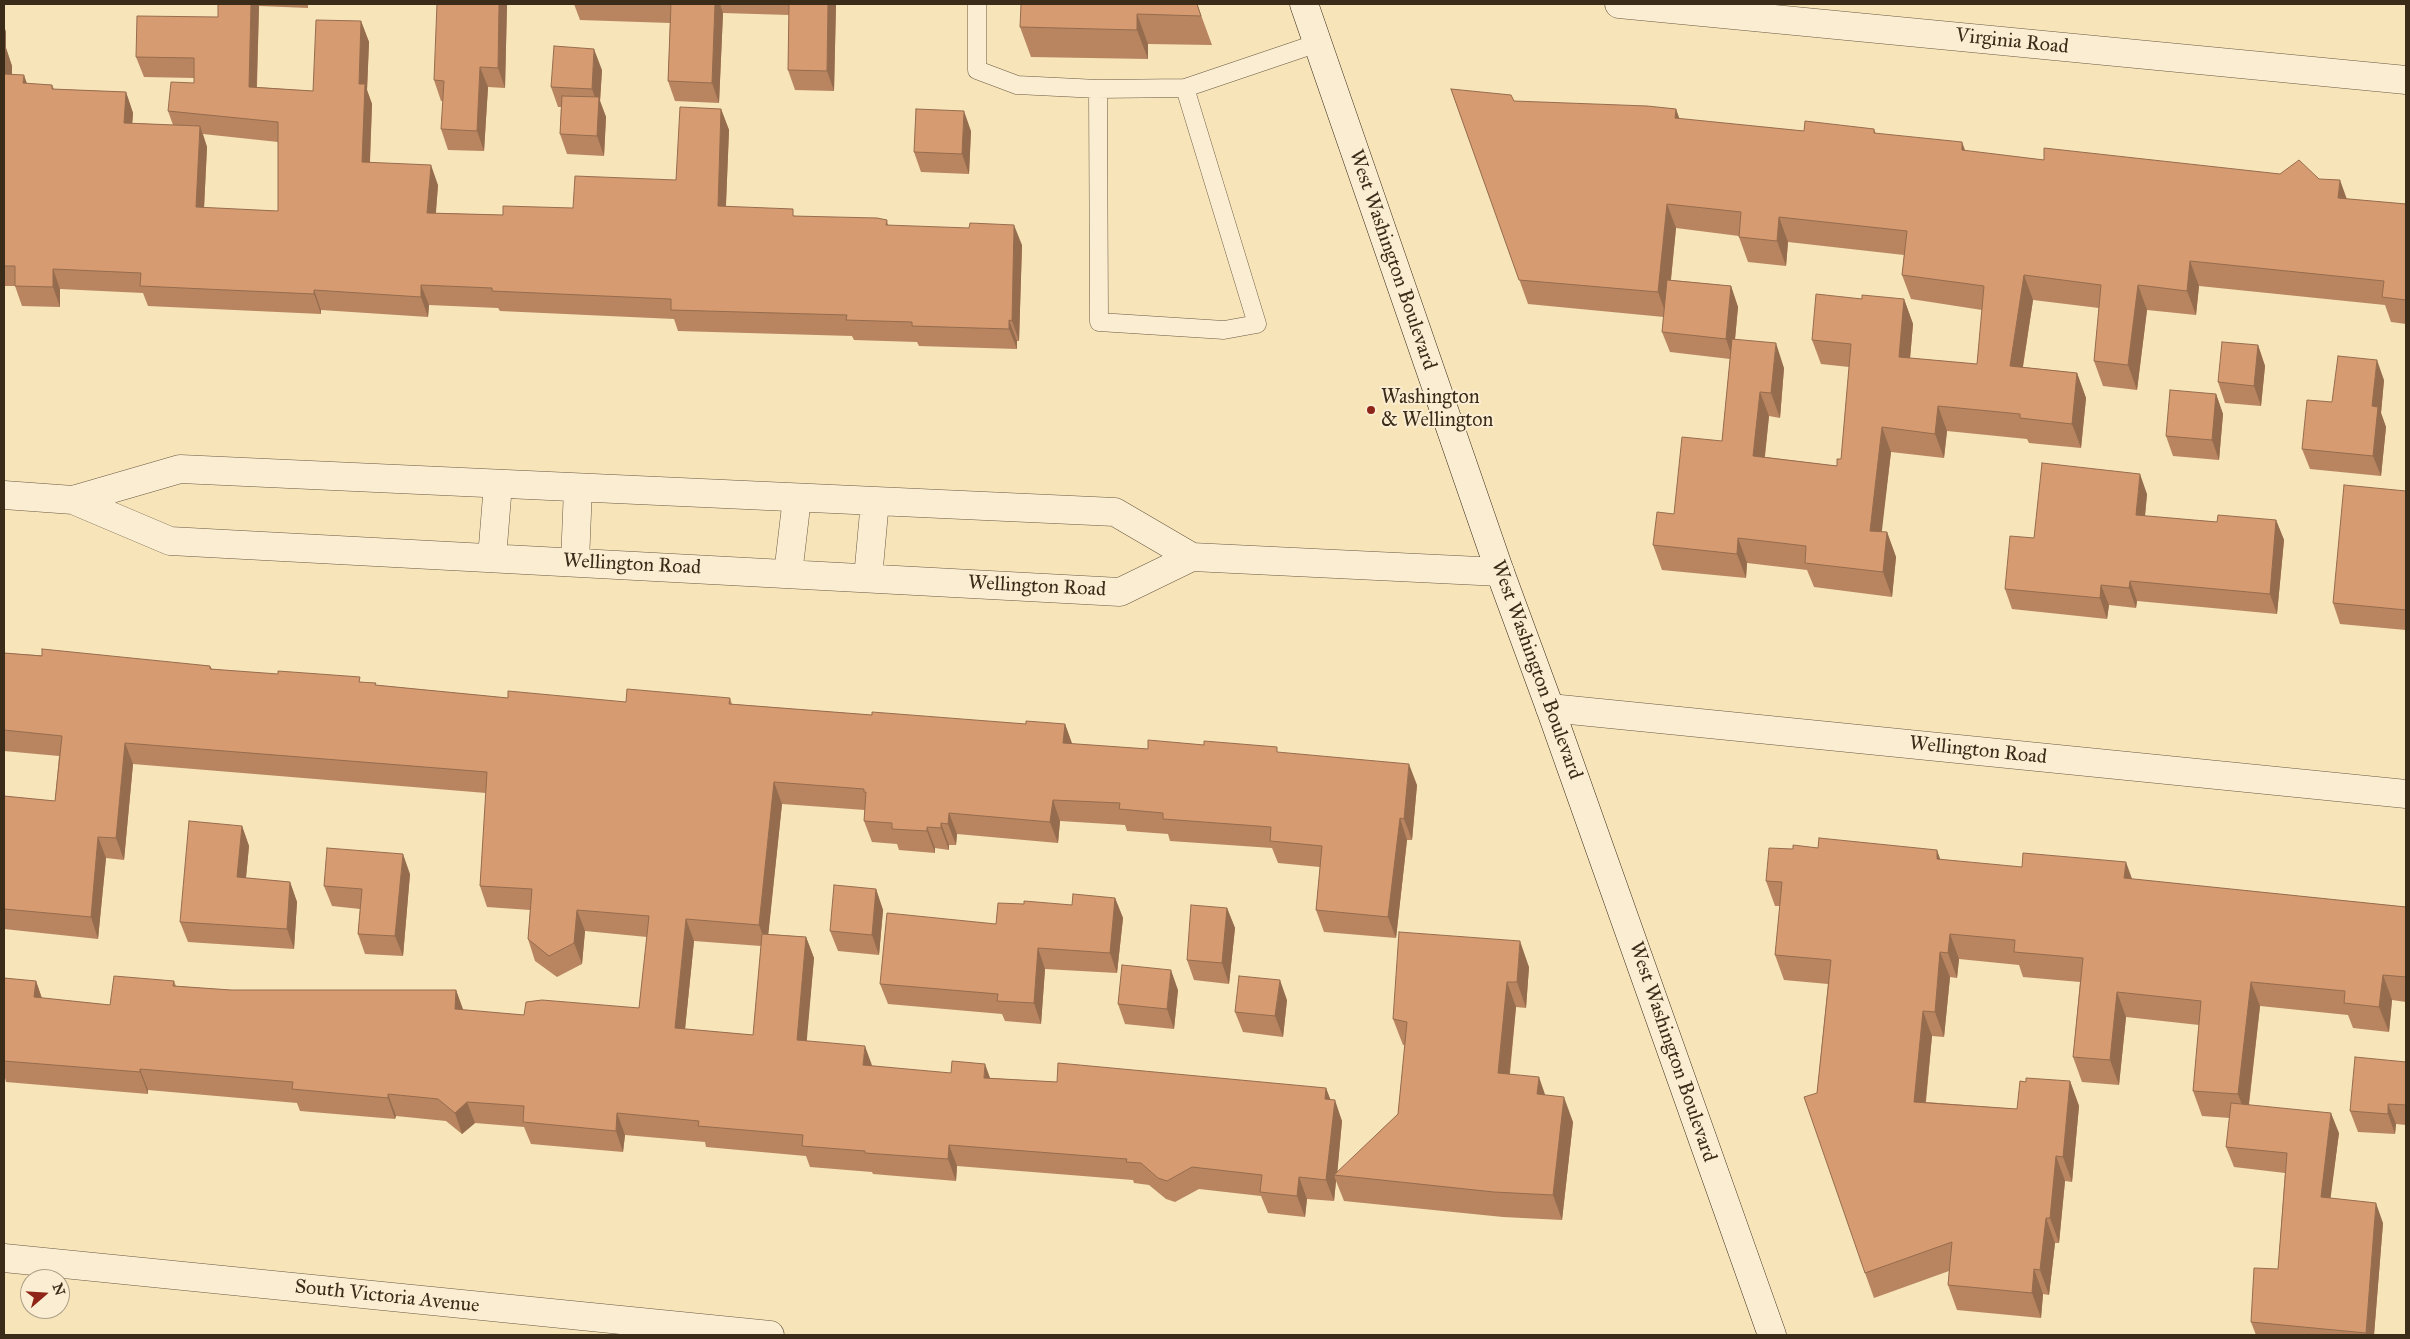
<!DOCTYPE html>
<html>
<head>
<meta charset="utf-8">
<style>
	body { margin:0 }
	#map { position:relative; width:2410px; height:1339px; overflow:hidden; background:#f7e4b9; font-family:"IM FELL Great Primer",serif }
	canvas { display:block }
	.frame { position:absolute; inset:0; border:5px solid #3b2b19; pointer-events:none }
	.north { position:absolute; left:20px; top:1269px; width:50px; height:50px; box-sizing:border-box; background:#faedd2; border:1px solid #ae9f88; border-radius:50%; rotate:71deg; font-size:14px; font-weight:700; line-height:20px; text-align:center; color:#3b2b19 }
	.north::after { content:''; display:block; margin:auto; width:18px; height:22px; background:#8f2418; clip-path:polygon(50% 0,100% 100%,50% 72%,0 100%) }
</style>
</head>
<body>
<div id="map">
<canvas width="2410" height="1339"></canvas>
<div class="frame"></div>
<div class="north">N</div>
</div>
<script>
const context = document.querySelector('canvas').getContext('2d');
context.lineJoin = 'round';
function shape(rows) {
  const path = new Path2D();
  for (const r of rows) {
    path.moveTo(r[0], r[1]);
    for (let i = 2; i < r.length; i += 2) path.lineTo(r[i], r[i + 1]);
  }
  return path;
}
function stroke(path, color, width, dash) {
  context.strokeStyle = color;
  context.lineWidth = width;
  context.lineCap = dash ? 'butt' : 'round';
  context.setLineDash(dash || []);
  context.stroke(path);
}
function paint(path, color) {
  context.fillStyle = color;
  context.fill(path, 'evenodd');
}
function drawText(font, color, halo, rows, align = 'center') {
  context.font = font + ' "IM FELL Great Primer",serif';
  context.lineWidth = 4;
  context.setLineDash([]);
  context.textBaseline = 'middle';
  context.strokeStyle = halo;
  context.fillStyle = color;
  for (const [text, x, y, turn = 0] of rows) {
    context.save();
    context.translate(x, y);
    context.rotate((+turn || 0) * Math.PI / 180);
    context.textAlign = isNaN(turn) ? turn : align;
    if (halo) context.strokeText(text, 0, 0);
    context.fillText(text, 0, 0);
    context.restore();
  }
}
const service = shape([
	[977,4,977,70,1017,85,1098,89,1185,88,1257,324,1224,330,1099,322,1098,89],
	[1185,88,1318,43]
]);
const minor = shape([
	[1619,4,2406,80],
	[4,495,73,500,170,541,1120,592,1192,557],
	[73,500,180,469,1115,512,1192,557,1500,572],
	[492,558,498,484],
	[575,562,578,488],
	[788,574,797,498],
	[868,578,875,501],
	[1550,708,2406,794],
	[4,1258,770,1335]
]);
const secondary = shape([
	[1304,4,1500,572,1550,708,1772,1335]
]);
stroke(service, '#6a5941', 19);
stroke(minor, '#6a5941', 29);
stroke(secondary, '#3b2b19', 29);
stroke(service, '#faedd2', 18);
stroke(minor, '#faedd2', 28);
stroke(secondary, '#faedd2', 28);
paint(shape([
	[4,4,5,4,4,26,6,32,6,48,12,66,12,74,27,84,52,85,54,89,126,92,133,113,132,123,173,125,168,111,194,83,194,78,144,77,136,57,218,17,218,4,308,4,308,8,259,6,257,87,313,91,361,21,369,42,367,90,372,104,370,163,438,185,436,213,503,215,573,208,676,180,721,109,729,130,726,206,796,216,887,220,888,225,1022,245,1019,341,1017,341,1017,349,919,346,917,342,854,340,852,336,678,331,674,319,500,311,498,308,429,305,428,317,321,310,321,314,148,306,143,293,60,289,60,307,22,306,15,286,4,286],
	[203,134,278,142,278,211,204,208,207,147],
	[507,4,505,88,488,87,484,151,448,150,441,129,443,101,441,101,434,80],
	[574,4,836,4,834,91,795,90,788,70,789,15,723,13,719,103,675,101,668,81,670,23,580,20],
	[1197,4,1212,45,1148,44,1148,59,1031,57,1020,27],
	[602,70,600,101,606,117,604,156,567,154,560,134,561,107,558,107,551,87],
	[1451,89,1514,101,1676,109,1679,119,1804,131,1874,129,1876,134,1966,151,2044,160,2319,179,2346,199,2406,204,2406,324,2391,322,2385,305,2199,286,2196,315,2147,310,2137,390,2103,386,2094,361,2099,308,2033,300,2023,367,2077,373,2086,398,2081,448,2029,443,2027,439,1947,431,1944,458,1891,452,1881,532,1887,532,1896,557,1892,597,1814,587,1807,570,1747,563,1746,578,1662,570,1653,545,1674,514,1722,441,1730,359,1670,352,1662,332,1664,317,1528,304],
	[1676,228,1739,236,1739,237,1748,262,1786,266,1788,242,1904,255,1902,275,1911,299,1982,310,1977,364,1910,358,1913,324,1904,299,1862,299,1812,340,1821,364,1849,367,1841,459,1837,466,1765,457,1769,416,1780,418,1784,368,1735,339,1738,307,1731,286,1671,280],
	[971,131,969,174,921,172,914,152],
	[2258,345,2265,366,2261,406,2225,403,2218,382],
	[2384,380,2381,413,2386,427,2381,476,2310,469,2302,449,2332,402],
	[2216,394,2223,414,2219,460,2173,456,2166,436],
	[2406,491,2406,630,2340,624,2333,603],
	[2147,494,2145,516,2217,522,2276,520,2284,540,2277,614,2137,601,2136,608,2109,605,2107,619,2012,609,2005,589,2034,538],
	[4,653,210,666,212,669,362,682,376,685,508,698,626,702,730,698,732,704,872,715,1026,724,1065,724,1072,744,1148,749,1279,753,1417,785,1412,840,1407,840,1396,938,1324,932,1316,910,1320,867,1278,863,1272,848,1170,841,1168,834,1127,831,1125,825,1060,821,1058,843,957,834,956,845,949,845,949,850,935,848,935,853,899,850,897,844,872,842,864,821,865,810,782,804,768,934,806,937,814,958,806,1041,872,1066,990,1078,1057,1082,1326,1088,1330,1099,1342,1121,1337,1173,1398,1114,1405,1045,1403,1045,1393,1019,1529,967,1526,1008,1516,1007,1510,1074,1545,1095,1573,1122,1562,1220,1503,1217,1344,1201,1336,1181,1334,1201,1307,1199,1305,1217,1268,1213,1261,1196,1199,1189,1175,1202,1166,1199,1149,1185,1134,1183,1133,1180,957,1166,956,1181,873,1174,872,1172,810,1167,806,1156,706,1147,705,1142,625,1135,623,1152,531,1144,524,1127,475,1123,462,1134,446,1121,396,1116,395,1119,300,1111,297,1103,148,1090,148,1094,6,1082,5,1078,4,1078,4,978,36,981,42,998,110,1005,174,981,176,986,231,990,456,990,463,1010,524,1015,639,1008,647,937,585,931,582,964,557,977,535,961,528,939,530,910,487,907,480,886,486,793,133,764,124,860,106,858,98,939,4,929,4,796,55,801,59,756,4,751],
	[694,941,761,946,753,1035,685,1029],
	[242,826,249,846,246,878,290,882,297,902,294,949,188,942,180,922],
	[1818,848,2132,879,2406,907,2406,1002,2392,1000,2389,1032,2353,1028,2348,1015,2260,1006,2249,1105,2339,1133,2330,1198,2383,1223,2374,1335,2256,1335,2251,1322,2278,1269,2285,1173,2234,1167,2226,1147,2230,1118,2202,1116,2193,1091,2199,1025,2126,1017,2119,1085,2082,1082,2073,1057,2080,982,2023,977,2019,965,1959,959,1957,978,1950,977,1944,1037,1932,1036,1926,1102,2017,1109,2026,1082,2070,1081,2079,1106,2072,1182,2065,1181,2059,1243,2055,1243,2049,1295,2043,1294,2041,1318,1957,1310,1948,1285,1949,1271,1874,1298,1865,1273,1817,1093,1828,984,1784,980,1775,955,1780,906,1775,906,1766,881,1793,849],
	[410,874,403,956,365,954,358,934,360,909,332,906,324,886],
	[876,889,883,910,879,955,838,951,830,931],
	[1115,898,1123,918,1117,973,1045,969,1041,1024,1005,1021,1002,1014,888,1004,880,984,996,924,1024,904,1072,905],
	[1227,908,1235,928,1229,984,1194,980,1187,960],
	[1178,990,1174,1029,1125,1024,1118,1004],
	[1287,1000,1283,1037,1243,1032,1235,1012],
	[2406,1062,2406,1125,2396,1124,2395,1134,2358,1132,2350,1111]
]), '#b88560');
paint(shape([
	[4,4,5,4,4,26,6,32,6,48,12,66,12,94,4,74],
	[251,4,258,4,259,6,256,107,249,87],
	[499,4,507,4,505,88,498,68],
	[715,4,720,4,723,13,719,103,712,83],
	[828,4,836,4,834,91,827,71],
	[1137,14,1148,44,1148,59,1137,30],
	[361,21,369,42,367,90,372,104,369,182,362,162,359,84],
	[594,49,602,70,600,101,606,117,604,156,597,136,598,106,592,89],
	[480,67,488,87,484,151,477,131],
	[24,75,31,95,23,83],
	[126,92,133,113,131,143,124,123],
	[721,109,729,130,725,226,718,206],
	[1676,109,1685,134,1675,118],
	[964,111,971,131,969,174,962,154],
	[200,126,207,147,203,228,196,207],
	[1962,142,1971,166,1962,150],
	[431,165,438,185,434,233,427,213],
	[2340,180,2349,205,2338,198],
	[1667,204,1676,228,1667,317,1658,292],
	[1779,217,1788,242,1786,266,1777,241],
	[1014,225,1022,245,1019,341,1012,321],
	[2190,261,2199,286,2196,315,2187,291],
	[53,269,60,289,60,307,53,287],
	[2024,275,2033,300,2019,391,2010,366],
	[421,285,429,305,428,317,421,297],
	[2138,285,2147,310,2137,390,2128,365],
	[1731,286,1738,307,1733,360,1726,339],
	[314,290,321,310,321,314,314,294],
	[1904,299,1913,324,1908,382,1899,357],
	[1009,320,1017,341,1017,349,1009,329],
	[1776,343,1784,368,1780,418,1771,393],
	[2258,345,2265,366,2261,406,2254,386],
	[2377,360,2384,380,2381,413,2386,427,2381,476,2373,456,2372,406],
	[2077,373,2086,398,2081,448,2072,424],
	[1760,392,1769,416,1762,480,1753,456],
	[2216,394,2223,414,2219,460,2212,440],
	[1938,406,1947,431,1944,458,1935,434],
	[1882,427,1891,452,1879,556,1870,531],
	[2140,474,2147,494,2143,536,2136,515],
	[2276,520,2284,540,2277,614,2270,594],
	[1887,532,1896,557,1892,597,1883,572],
	[1738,538,1747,563,1746,578,1737,554],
	[2130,581,2137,601,2136,608,2129,588],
	[2101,585,2109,605,2107,619,2100,598],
	[1065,724,1073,746,1063,743],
	[125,743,133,764,124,860,116,838],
	[1409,764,1417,785,1412,840,1404,819],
	[774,782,782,804,767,947,759,925],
	[1053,800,1060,821,1058,843,1050,822],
	[949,813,957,834,956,845,948,824],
	[1400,818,1407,840,1396,938,1388,917],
	[941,823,949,845,949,850,941,828],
	[242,826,249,846,244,897,237,877],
	[927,827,935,848,935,853,927,831],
	[98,837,106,858,98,939,91,917],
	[1937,850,1946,875,1937,859],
	[403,854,410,874,403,956,395,936],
	[2126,862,2135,887,2124,878],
	[290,882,297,902,294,949,287,929],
	[876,889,883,910,879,955,872,935],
	[1115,898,1123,918,1117,973,1110,953],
	[1227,908,1235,928,1229,984,1222,963],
	[577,910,585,931,582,964,574,943],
	[686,919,694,941,683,1049,675,1028],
	[1950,934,1959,959,1957,978,1948,953],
	[806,937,814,958,805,1061,797,1040],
	[1520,941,1529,967,1526,1008,1517,982],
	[1038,948,1045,969,1041,1024,1034,1003],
	[1940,952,1950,977,1944,1037,1935,1012],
	[1171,970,1178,990,1174,1029,1167,1009],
	[2383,975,2392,1000,2389,1032,2379,1007],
	[1280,980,1287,1000,1283,1037,1275,1016],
	[36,981,43,1002,34,997],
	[1507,982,1516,1007,1507,1098,1498,1073],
	[2251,982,2260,1006,2247,1119,2238,1094],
	[456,990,464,1012,455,1009],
	[2117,992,2126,1017,2119,1085,2110,1060],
	[1923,1011,1932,1036,1923,1127,1914,1102],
	[865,1046,873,1068,863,1065],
	[985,1064,993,1086,984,1078],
	[140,1069,148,1090,148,1094,140,1072],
	[1539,1077,1548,1103,1537,1094],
	[2070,1081,2079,1106,2072,1182,2063,1157],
	[1326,1088,1334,1109,1335,1100,1342,1121,1337,1176,1334,1175,1336,1181,1334,1201,1326,1180,1325,1099],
	[388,1094,396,1116,395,1119,388,1098],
	[1564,1097,1573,1122,1562,1220,1553,1195],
	[467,1102,475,1123,462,1134,455,1113],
	[2388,1104,2396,1124,2395,1134,2388,1114],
	[617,1113,625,1135,623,1152,616,1131],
	[2331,1113,2339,1133,2328,1218,2321,1197],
	[949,1145,957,1166,956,1181,948,1159],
	[2056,1156,2065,1181,2059,1243,2050,1218],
	[1299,1177,1307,1199,1305,1217,1297,1196],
	[2376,1203,2383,1223,2374,1335,2367,1335,2366,1333],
	[2046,1218,2055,1243,2049,1295,2040,1270],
	[2034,1269,2043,1294,2041,1318,2032,1293]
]), '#966c4e');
const building = shape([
	[218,4,251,4,249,87,313,91,316,20,361,21,359,84,365,84,362,162,431,165,427,213,503,215,503,206,573,208,575,176,676,180,680,107,721,109,718,206,793,209,793,216,877,218,887,220,886,225,969,228,970,223,1014,225,1012,321,1009,320,1009,329,912,326,912,322,846,320,847,315,671,310,671,299,492,291,492,288,421,285,421,297,314,290,314,294,140,286,141,273,53,269,53,287,15,286,15,266,4,266,4,45,5,45,4,74,24,75,23,83,52,85,52,89,126,92,124,123,200,126,196,207,278,211,278,122,168,111,171,82,194,83,194,58,136,57,137,16,218,17,218,4],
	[437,4,499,4,498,68,480,67,477,131,441,129,444,81,434,80,437,4],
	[671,4,715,4,712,83,668,81,671,4],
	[789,4,828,4,827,71,788,70,789,4],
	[1021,4,1197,4,1201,16,1137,14,1137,30,1020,27,1021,4],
	[554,46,594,49,592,89,551,87,554,46],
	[1451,89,1511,95,1514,101,1647,106,1676,109,1675,118,1804,131,1805,121,1874,129,1874,133,1962,142,1962,150,2044,160,2044,148,2280,174,2299,160,2319,179,2340,180,2338,198,2406,204,2406,300,2382,297,2384,281,2190,261,2187,291,2138,285,2128,365,2094,361,2101,285,2024,275,2010,366,2077,373,2072,424,2020,418,2020,414,1938,406,1935,434,1882,427,1870,531,1887,532,1883,572,1805,563,1806,546,1738,538,1737,554,1653,545,1657,512,1674,514,1682,437,1722,441,1732,339,1776,343,1771,393,1760,392,1753,456,1837,466,1837,459,1841,459,1851,344,1812,340,1816,294,1862,299,1862,295,1904,299,1899,357,1977,364,1984,286,1902,275,1907,231,1779,217,1777,241,1739,237,1741,212,1667,204,1658,292,1519,280,1451,89],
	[562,96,599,97,597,136,560,134,562,96],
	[916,109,964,111,962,154,914,152,916,109],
	[1667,280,1731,286,1726,339,1662,332,1667,280],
	[2222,342,2258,345,2254,386,2218,382,2222,342],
	[2338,356,2377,360,2372,406,2378,407,2373,456,2302,449,2307,400,2332,402,2338,356],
	[2170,390,2216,394,2212,440,2166,436,2170,390],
	[2042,463,2140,474,2136,515,2217,522,2218,515,2276,520,2270,594,2130,581,2129,588,2101,585,2100,598,2005,589,2010,536,2034,538,2042,463],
	[2344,485,2406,491,2406,610,2333,603,2344,485],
	[42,649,210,666,210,669,278,674,278,671,360,677,359,682,376,683,375,685,508,698,508,691,626,702,627,689,730,698,729,704,872,715,872,712,1026,724,1026,721,1065,724,1063,743,1148,749,1148,740,1204,745,1204,741,1277,747,1277,752,1409,764,1404,819,1400,818,1388,917,1316,910,1322,846,1270,841,1271,827,1163,819,1163,813,1119,809,1120,803,1053,800,1050,822,949,813,948,824,941,823,941,828,927,827,927,831,892,829,892,823,864,821,866,792,864,792,864,789,774,782,759,925,686,919,675,1028,753,1035,762,934,806,937,797,1040,865,1046,863,1065,951,1073,952,1061,985,1064,984,1078,1057,1082,1058,1063,1326,1088,1325,1099,1335,1100,1326,1180,1299,1177,1297,1196,1260,1192,1262,1175,1192,1167,1167,1181,1158,1178,1141,1163,1126,1162,1127,1159,949,1145,948,1159,865,1153,865,1151,802,1146,803,1135,698,1126,699,1121,617,1113,616,1131,523,1122,524,1106,467,1102,455,1113,438,1099,388,1094,388,1098,292,1089,293,1082,140,1069,140,1072,4,1061,4,978,36,981,34,997,110,1005,114,976,174,981,173,986,231,990,456,990,455,1009,524,1015,526,1002,542,1000,639,1008,649,916,577,910,574,943,549,956,528,939,532,889,480,886,487,772,125,743,116,838,98,837,91,917,4,909,4,796,55,801,62,736,4,730,4,653,42,656,42,649],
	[189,821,242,826,237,877,290,882,287,929,180,922,189,821],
	[1819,838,1937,850,1937,859,2022,867,2023,853,2126,862,2124,878,2406,907,2406,977,2383,975,2379,1007,2344,1003,2345,991,2251,982,2238,1094,2193,1091,2201,1001,2117,992,2110,1060,2073,1057,2083,958,2014,952,2015,940,1950,934,1948,953,1940,952,1935,1012,1923,1011,1914,1102,2017,1109,2020,1081,2026,1082,2026,1078,2070,1081,2063,1157,2056,1156,2050,1218,2046,1218,2040,1270,2034,1269,2032,1293,1948,1285,1952,1242,1865,1273,1804,1097,1817,1093,1831,960,1775,955,1782,882,1766,881,1769,848,1793,849,1793,845,1818,848,1819,838],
	[327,848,403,854,395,936,358,934,362,889,324,886,327,848],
	[834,885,876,889,872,935,830,931,834,885],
	[1073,894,1115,898,1110,953,1038,948,1034,1003,997,1001,998,994,880,984,887,913,996,924,998,903,1024,904,1024,901,1072,905,1073,894],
	[1191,905,1227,908,1222,963,1187,960,1191,905],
	[1399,932,1520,941,1517,982,1507,982,1498,1073,1539,1077,1537,1094,1564,1097,1553,1195,1494,1192,1334,1175,1398,1114,1407,1022,1393,1019,1399,932],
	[1122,965,1171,970,1167,1009,1118,1004,1122,965],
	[1239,976,1280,980,1275,1016,1235,1012,1239,976],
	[2355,1057,2406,1062,2406,1105,2388,1104,2388,1114,2350,1111,2355,1057],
	[2231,1103,2331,1113,2321,1197,2376,1203,2366,1333,2251,1322,2254,1268,2278,1269,2287,1153,2226,1147,2231,1103]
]);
paint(building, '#d69b70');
stroke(building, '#966c4e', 1);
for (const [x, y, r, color] of [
	[1371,410,5,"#8f2418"]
]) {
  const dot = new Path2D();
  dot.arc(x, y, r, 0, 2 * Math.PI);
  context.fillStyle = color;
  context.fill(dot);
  stroke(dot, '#faedd2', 2);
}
drawText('20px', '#3b2b19', '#faedd2', [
	["Virginia Road",2012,42,6],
	["West Washington Boulevard",1392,260,71],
	["Wellington Road",632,565,3],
	["Wellington Road",1037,587,3],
	["West Washington Boulevard",1536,670,70],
	["Wellington Road",1978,751,6],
	["West Washington Boulevard",1672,1052,71],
	["South Victoria Avenue",387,1297,6]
]);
drawText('20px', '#3b2b19', '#faedd2', [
	["Washington",1381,398],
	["& Wellington",1381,421]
], 'left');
</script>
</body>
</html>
